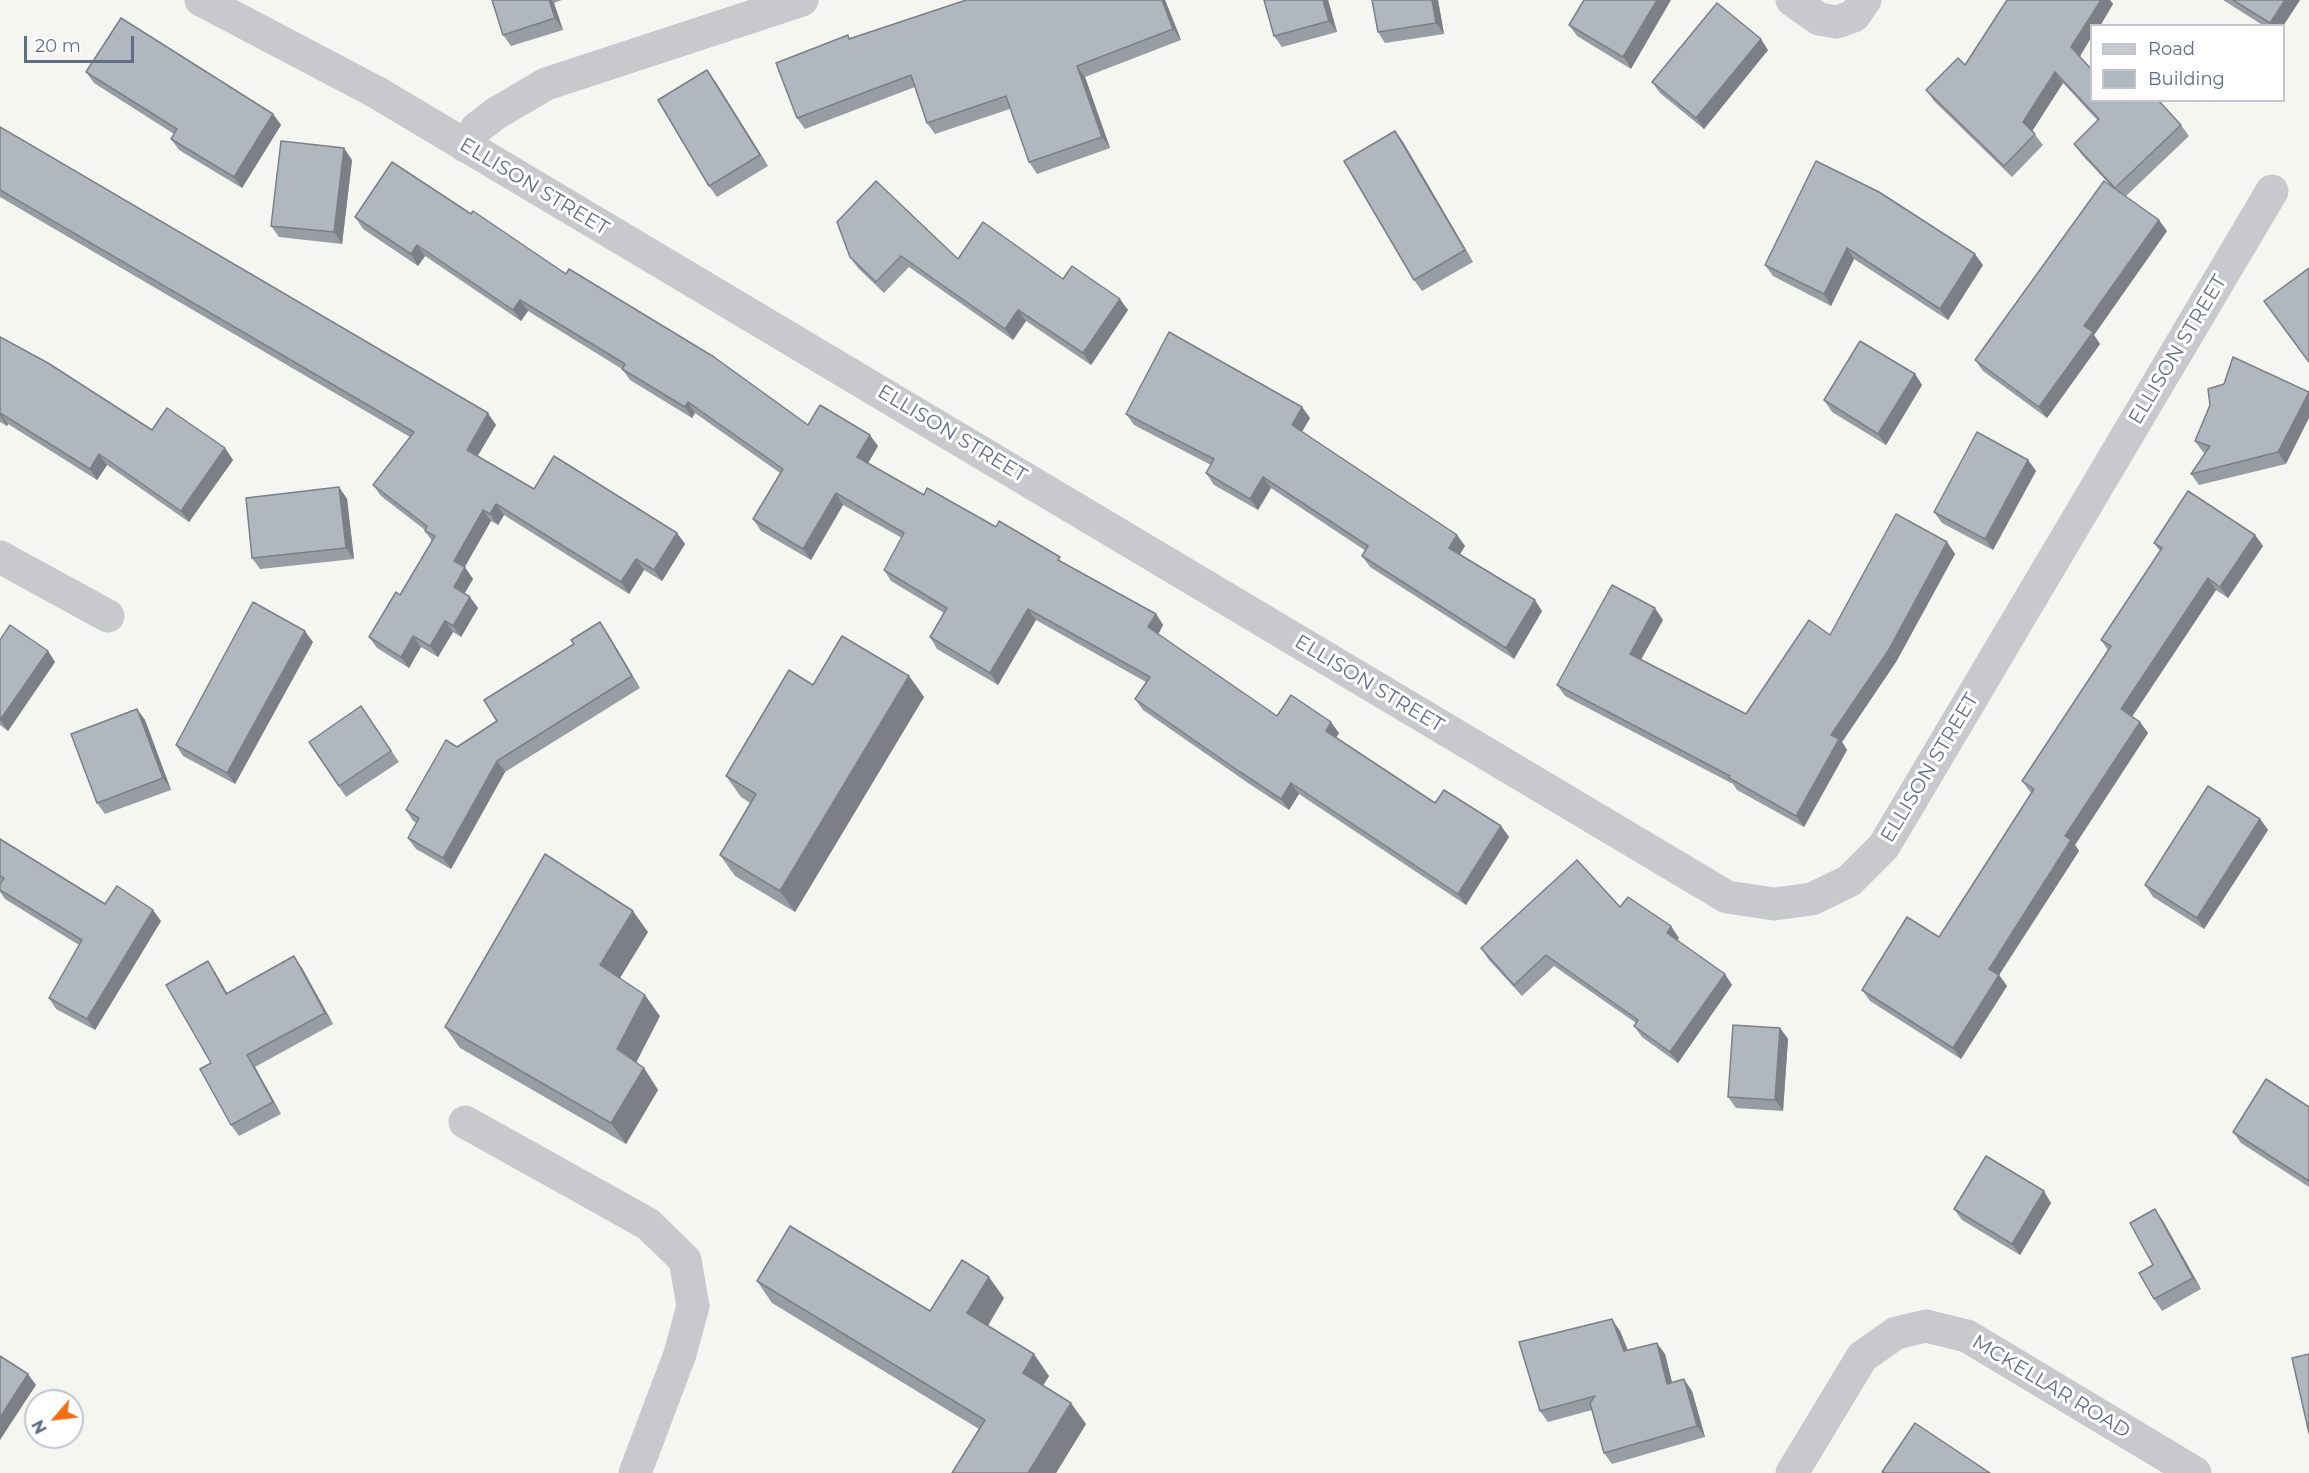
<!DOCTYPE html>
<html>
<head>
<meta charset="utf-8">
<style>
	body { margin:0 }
	#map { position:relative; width:2309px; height:1473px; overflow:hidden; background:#f5f6f1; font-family:Montserrat,sans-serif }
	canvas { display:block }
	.legend { position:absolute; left:2090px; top:24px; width:195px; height:78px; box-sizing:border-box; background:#fff; border:2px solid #c0c5cf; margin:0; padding:8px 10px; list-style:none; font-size:18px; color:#616f86 }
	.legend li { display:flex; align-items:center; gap:12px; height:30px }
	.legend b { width:30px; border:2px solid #c0c5cf }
	.north { position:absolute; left:24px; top:1389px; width:60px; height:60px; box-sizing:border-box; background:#fff; border:2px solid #c0c5cf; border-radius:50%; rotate:242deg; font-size:16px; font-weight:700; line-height:24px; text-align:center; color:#616f86 }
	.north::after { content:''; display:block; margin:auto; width:21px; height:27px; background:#f66d11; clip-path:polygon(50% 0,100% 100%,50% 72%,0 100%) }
	.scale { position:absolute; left:24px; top:36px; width:110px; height:27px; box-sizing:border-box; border:3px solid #616f86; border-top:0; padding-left:8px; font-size:18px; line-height:21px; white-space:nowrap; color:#616f86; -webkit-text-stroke:4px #fff; paint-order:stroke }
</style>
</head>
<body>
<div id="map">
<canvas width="2309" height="1473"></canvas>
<ul class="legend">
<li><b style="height:8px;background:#c7c9cd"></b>Road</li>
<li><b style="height:16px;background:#b1b7bf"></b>Building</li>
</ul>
<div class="north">N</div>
<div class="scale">20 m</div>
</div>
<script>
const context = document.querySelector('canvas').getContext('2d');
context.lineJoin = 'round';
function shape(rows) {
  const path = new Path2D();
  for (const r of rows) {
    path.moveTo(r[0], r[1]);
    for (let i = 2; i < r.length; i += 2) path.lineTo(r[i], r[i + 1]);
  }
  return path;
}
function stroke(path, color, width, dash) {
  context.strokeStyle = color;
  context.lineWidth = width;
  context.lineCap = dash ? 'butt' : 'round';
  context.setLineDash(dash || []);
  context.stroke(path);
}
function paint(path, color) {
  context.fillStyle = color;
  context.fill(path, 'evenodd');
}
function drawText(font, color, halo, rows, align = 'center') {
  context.font = font + ' Montserrat,sans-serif';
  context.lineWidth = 6;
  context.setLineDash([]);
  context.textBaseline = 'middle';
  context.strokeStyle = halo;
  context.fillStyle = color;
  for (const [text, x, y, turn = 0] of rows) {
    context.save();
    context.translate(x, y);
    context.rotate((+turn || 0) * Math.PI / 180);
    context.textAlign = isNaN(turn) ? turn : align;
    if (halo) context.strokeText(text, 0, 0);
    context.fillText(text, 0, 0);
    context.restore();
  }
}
stroke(shape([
	[201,0,376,92,1727,897,1774,904,1812,899,1849,881,1884,846,2272,191],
	[1792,0,1819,19,1837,22,1854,16,1865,0],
	[465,146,477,128,495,114,546,84,802,0],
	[0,557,108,616],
	[465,1122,648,1224,685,1260,693,1306,680,1354,635,1473],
	[1792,1473,1862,1357,1896,1333,1926,1326,1967,1336,2195,1473]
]), '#c7c9cd', 33);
paint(shape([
	[492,0,562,0,554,3,563,30,511,46,503,35],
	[966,0,1165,0,1181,40,1085,77,1110,148,1037,174,1029,162,1010,109,935,134,927,123,915,87,805,129,797,118,850,38],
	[1264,0,1328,0,1337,32,1282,47,1274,36],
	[1372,0,1438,0,1444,34,1385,43,1378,32],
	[1584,0,1631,69,1577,36,1569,25],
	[2007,0,2110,0,2113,4,2100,26,2091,26,2080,57,2122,102,2181,125,2189,136,2125,197,2167,231,2094,335,2100,344,2047,418,1983,371,1975,360,2111,186,2082,155,2074,144,2098,121,2063,83,2032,131,2043,145,2012,177,1934,101,1926,90,1965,65],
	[2223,0,2300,0,2283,26,2264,26],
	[1768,50,1704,129,1660,93,1652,82],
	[86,72,273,114,281,125,242,188,179,150,171,139,174,134,94,83],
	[715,81,768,166,717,197,709,186],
	[0,127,496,425,477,457,534,489,677,533,685,544,662,581,644,570,629,594,504,515,498,525,491,521,464,567,473,579,464,593,478,608,461,637,453,632,438,657,421,647,409,668,377,648,369,637,400,595,432,541,425,531,425,530,381,496,373,485,410,437,0,197],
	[1395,131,1403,142,1473,262,1422,291,1414,280],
	[352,160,342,244,279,237,271,226],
	[1816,161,1983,265,1948,320,1854,259,1831,306,1773,276,1765,265],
	[471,214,808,425,878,446,868,463,924,495,996,527,1064,563,1156,614,1163,625,1158,634,1277,716,1339,733,1336,738,1435,803,1501,826,1509,837,1466,905,1299,794,1289,810,1248,783,1143,710,1135,699,1146,682,1036,620,998,685,937,649,930,637,944,613,891,581,884,570,902,538,843,505,811,560,761,531,753,519,780,473,695,413,692,418,630,380,622,369,528,311,521,321,425,256,418,266,363,229,355,217],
	[837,222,958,259,1063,279,1128,310,1091,365,1026,321,1013,340,909,267,884,293,858,268,850,257],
	[0,337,152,430,225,448,233,460,189,522,107,465,97,480,8,424,7,426,0,422],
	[2233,357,2286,464,2199,485,2191,474,2205,453,2203,452,2195,441,2224,384],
	[1915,374,1922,385,1886,445,1832,412,1824,400],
	[1302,407,1310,418,1302,432,1457,535,1465,546,1460,554,1542,611,1514,659,1370,567,1362,556,1366,551,1271,488,1258,510,1214,485,1206,473,1211,465,1134,425,1126,414],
	[2028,460,2036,471,1993,550,1942,523,1934,512],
	[339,487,347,499,354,559,260,569,252,558],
	[2255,535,2263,546,2228,598,2216,590,2132,717,2140,722,2148,733,2075,845,2079,851,1999,975,2007,986,1961,1059,1870,1001,1862,990,1939,937,2031,793,2022,781,2108,650,2101,640,2160,551,2154,543],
	[1947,542,1955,554,1896,662,1842,742,1847,750,1804,827,1737,790,1733,784,1565,696,1557,685,1663,620,1641,659,1746,714,1830,635],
	[608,634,640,688,505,772,451,869,416,849,408,838,417,823,413,821,406,810,457,747,497,721],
	[0,640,48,651,55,662,8,731,0,725],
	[313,642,235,784,183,756,176,745],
	[909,676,924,697,795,912,735,876,720,855,750,803,741,797,726,776,813,685],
	[361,706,399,762,346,797,309,742],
	[137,709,145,720,171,790,105,814,97,803],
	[2260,819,2268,830,2204,929,2153,897,2145,885],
	[0,839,105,904,161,921,95,1030,56,1009,49,998,79,945,5,899,0,892,1,883,0,882],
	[1620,907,1679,938,1677,940,1732,985,1678,1063,1642,1037,1634,1026,1636,1023,1554,966,1522,996,1489,960,1481,948],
	[648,932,620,978,660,1016,636,1063,644,1068,658,1090,626,1144,460,1048,445,1027],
	[302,968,333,1024,255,1067,281,1114,239,1136,231,1125,211,1063,215,972,227,993],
	[1780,1028,1788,1039,1783,1111,1736,1108,1728,1097],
	[2309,1107,2309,1187,2241,1143,2233,1132],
	[2051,1203,2020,1255,1962,1220,1954,1209],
	[2163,1221,2201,1289,2162,1311,2154,1299,2153,1265],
	[757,1281,930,1311,1004,1298,988,1326,1049,1376,1043,1385,1086,1424,1056,1473,952,1473,979,1429,772,1303],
	[1620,1331,1628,1350,1665,1354,1672,1382,1692,1391,1705,1437,1612,1464,1604,1453,1592,1410,1548,1422,1540,1411]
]), '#989da4');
paint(shape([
	[549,0,552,0,554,3,563,30,555,18],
	[1162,0,1165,0,1181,40,1173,29],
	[1323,0,1328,0,1337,32,1329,21],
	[1432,0,1438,0,1444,34,1436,23],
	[1657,0,1671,0,1631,69,1623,57],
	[2101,0,2110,0,2113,4,2100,26,2091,26,2091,38,2079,58,2071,47],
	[2285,0,2300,0,2283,26,2272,26,2270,23],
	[1761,39,1768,50,1704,129,1696,118],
	[1077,66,1085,77,1110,148,1102,137],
	[707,70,715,81,768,166,760,155],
	[2055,72,2063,83,2031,133,2023,122],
	[273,114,281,125,242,188,234,177],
	[1395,131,1403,142,1473,262,1465,250],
	[344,148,352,160,342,244,334,232],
	[2159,220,2167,231,2094,335,2100,344,2047,418,2039,407,2084,326],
	[417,245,425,256,418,266,411,254],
	[1847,248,1854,259,1831,306,1824,294],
	[1975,254,1983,265,1948,320,1940,309],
	[1120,299,1128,310,1091,365,1083,353],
	[520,300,528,311,521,321,513,310],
	[1018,310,1026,321,1013,340,1005,329],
	[1915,374,1922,385,1886,445,1878,434],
	[2309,392,2309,418,2286,464,2278,452],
	[688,402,695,413,692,418,685,407],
	[1302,407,1310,418,1299,436,1292,425],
	[0,413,8,424,7,426,0,416],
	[488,413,496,425,474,462,467,450],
	[870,435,878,446,865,468,857,457],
	[225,448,233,460,189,522,181,511],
	[99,454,107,465,97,480,90,469],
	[2028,460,2036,471,1993,550,1985,539],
	[1263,477,1271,488,1258,510,1250,499],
	[339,487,347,499,354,559,346,548],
	[836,493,843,505,811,560,803,549],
	[496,504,504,515,498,525,490,514],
	[483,510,491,521,462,572,454,561],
	[677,533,685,544,662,581,654,570],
	[1457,535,1465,546,1457,559,1449,548],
	[2255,535,2263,546,2228,598,2220,587],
	[1947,542,1955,554,1896,662,1842,742,1847,750,1804,827,1796,816,1831,735],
	[636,559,644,570,629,594,621,582],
	[465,567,473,579,462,598,454,587],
	[2208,578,2216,590,2129,721,2121,709],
	[470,597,478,608,461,637,453,626],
	[1535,600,1542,611,1514,659,1506,648],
	[1655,608,1663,620,1638,665,1630,654],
	[1028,609,1036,620,998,685,990,673],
	[1156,614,1163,625,1156,639,1148,627],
	[445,621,453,632,438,657,430,646],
	[600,622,608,634,640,688,632,676],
	[305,631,313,642,235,784,227,773],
	[413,636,421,647,409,668,401,657],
	[48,651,55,662,8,731,0,720],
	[909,676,924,697,795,912,780,891],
	[137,709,145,720,171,790,163,778],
	[1331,722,1339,733,1333,742,1326,731],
	[2140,722,2148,733,2075,845,2079,851,1999,975,2007,986,1961,1059,1953,1048,1989,969,2065,836],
	[497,761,505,772,451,869,443,858],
	[1291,783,1299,794,1289,810,1281,799],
	[2260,819,2268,830,2204,929,2197,918],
	[1501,826,1509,837,1466,905,1458,894],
	[153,910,161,921,95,1030,87,1019],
	[633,911,648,932,615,986,600,965],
	[1671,926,1679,938,1674,944,1667,933],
	[294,956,302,968,333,1024,325,1013],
	[208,961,215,972,234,1005,226,994],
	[1725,974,1732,985,1678,1063,1670,1052],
	[645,995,660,1016,632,1070,617,1049],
	[1780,1028,1788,1039,1783,1111,1775,1100],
	[247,1055,255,1067,281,1114,273,1102],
	[644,1068,658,1090,626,1144,611,1123],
	[2044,1191,2051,1203,2020,1255,2012,1244],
	[2155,1209,2163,1221,2201,1289,2193,1278],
	[989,1277,1004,1298,982,1335,967,1313],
	[1612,1319,1620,1331,1632,1362,1624,1351],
	[1657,1343,1665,1354,1675,1395,1667,1384],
	[1034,1354,1049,1376,1038,1394,1023,1373],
	[28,1374,36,1385,0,1440,0,1417],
	[1684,1379,1692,1391,1705,1437,1697,1426],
	[1071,1403,1086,1424,1056,1473,1028,1473]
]), '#7c8086');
const building = shape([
	[492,0,549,0,555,18,503,35,492,0],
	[966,0,1162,0,1173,29,1077,66,1102,137,1029,162,1006,96,927,123,911,75,797,118,776,63,848,35,849,39,966,0],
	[1264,0,1323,0,1329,21,1274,36,1264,0],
	[1372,0,1432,0,1436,23,1378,32,1372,0],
	[1584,0,1657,0,1623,57,1569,25,1584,0],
	[2007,0,2101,0,2071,47,2091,69,2091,100,2121,100,2122,102,2123,100,2158,100,2181,125,2115,188,2074,144,2099,119,2055,72,2023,122,2035,134,2004,166,1926,90,1958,58,1965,65,2007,0],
	[2233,0,2285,0,2270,23,2233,0],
	[1717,3,1761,39,1696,118,1652,82,1717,3],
	[121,18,273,114,234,177,171,139,177,129,86,72,121,18],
	[707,70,760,155,709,186,658,100,707,70],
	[0,127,488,413,467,450,534,489,554,456,677,533,654,570,636,559,621,582,496,504,490,514,483,510,454,561,465,567,454,587,470,597,453,626,445,621,430,646,413,636,401,657,369,637,396,592,400,595,435,536,425,531,427,526,373,485,414,432,0,190,0,127],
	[1395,131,1465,250,1414,280,1344,161,1395,131],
	[281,141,344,148,334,232,271,226,281,141],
	[1816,161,1879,192,1975,254,1940,309,1847,248,1824,294,1765,265,1816,161],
	[392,162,471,214,473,211,566,274,569,269,714,357,808,425,820,405,870,435,857,457,924,495,927,488,996,527,999,521,1060,557,1058,560,1156,614,1148,627,1277,716,1291,695,1331,722,1326,731,1435,803,1444,790,1501,826,1458,894,1291,783,1281,799,1240,772,1135,699,1150,677,1028,609,990,673,930,637,947,608,884,570,904,533,836,493,803,549,753,519,783,469,688,402,685,407,622,369,625,364,520,300,513,310,417,245,411,254,355,217,392,162],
	[876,181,958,259,983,222,1063,279,1072,266,1120,299,1083,353,1018,310,1005,329,901,256,876,282,850,257,837,222,876,181],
	[2104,181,2159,220,2084,326,2093,332,2039,407,1975,360,2104,181],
	[2309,268,2309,362,2264,301,2309,268],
	[1169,332,1302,407,1292,425,1457,535,1449,548,1535,600,1506,648,1362,556,1368,546,1263,477,1250,499,1206,473,1214,459,1126,414,1169,332],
	[0,337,48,363,152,430,167,408,225,448,181,511,99,454,90,469,0,413,0,337],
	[1860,341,1915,374,1878,434,1824,400,1860,341],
	[2233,357,2309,392,2278,452,2191,474,2210,446,2195,441,2210,405,2208,389,2224,384,2233,357],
	[1977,432,2028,460,1985,539,1934,512,1977,432],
	[339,487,346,548,252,558,246,498,339,487],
	[2188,491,2255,535,2220,587,2208,578,2121,709,2140,722,2065,836,2071,840,1989,969,1999,975,1953,1048,1862,990,1907,917,1939,937,2034,789,2022,781,2111,646,2101,640,2162,548,2154,543,2188,491],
	[1896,514,1947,542,1888,651,1831,735,1839,739,1796,816,1729,778,1730,776,1557,685,1612,585,1655,608,1630,654,1746,714,1809,620,1830,635,1896,514],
	[253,602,305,631,227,773,176,745,253,602],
	[600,622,632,676,497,761,443,858,408,838,419,818,406,810,446,740,457,747,497,721,484,700,574,644,571,640,600,622],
	[10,625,48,651,0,720,0,640,10,625],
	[842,636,909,676,780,891,720,855,756,794,726,776,789,670,813,685,842,636],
	[361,706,391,751,339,786,309,742,361,706],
	[137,709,163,778,97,803,71,734,137,709],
	[2208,786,2260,819,2197,918,2145,885,2208,786],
	[0,839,105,904,117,886,153,910,87,1019,49,998,82,940,0,890,0,884,4,878,0,876,0,839],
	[545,854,633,911,600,965,645,995,617,1049,644,1068,611,1123,445,1027,545,854],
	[1577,860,1620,907,1628,897,1671,926,1667,933,1725,974,1670,1052,1634,1026,1638,1020,1546,955,1514,985,1481,948,1577,860],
	[294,956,325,1013,247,1055,273,1102,231,1125,200,1069,211,1063,166,985,208,961,226,994,294,956],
	[1733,1025,1780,1028,1775,1100,1728,1097,1733,1025],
	[2266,1079,2309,1107,2309,1181,2233,1132,2266,1079],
	[1986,1156,2044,1191,2012,1244,1954,1209,1986,1156],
	[2155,1209,2193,1278,2154,1299,2139,1273,2153,1265,2130,1223,2155,1209],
	[790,1226,930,1311,962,1260,989,1277,967,1313,1034,1354,1023,1373,1071,1403,1028,1473,952,1473,985,1420,757,1281,790,1226],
	[1612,1319,1624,1351,1657,1343,1667,1384,1684,1379,1697,1426,1604,1453,1590,1403,1595,1396,1540,1411,1519,1342,1612,1319],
	[2309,1354,2309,1433,2292,1358,2309,1354],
	[0,1356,28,1374,0,1417,0,1356],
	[1915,1423,1990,1473,1885,1473,1882,1472,1915,1423]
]);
paint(building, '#b1b7bf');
stroke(building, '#7c8086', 1.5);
drawText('20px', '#616f86', '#fff', [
	["ELLISON STREET",534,187,31],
	["ELLISON STREET",2178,350,-59],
	["ELLISON STREET",952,434,31],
	["ELLISON STREET",1369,684,31],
	["ELLISON STREET",1930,768,-59],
	["MCKELLAR ROAD",2051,1387,31]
]);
</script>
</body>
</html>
